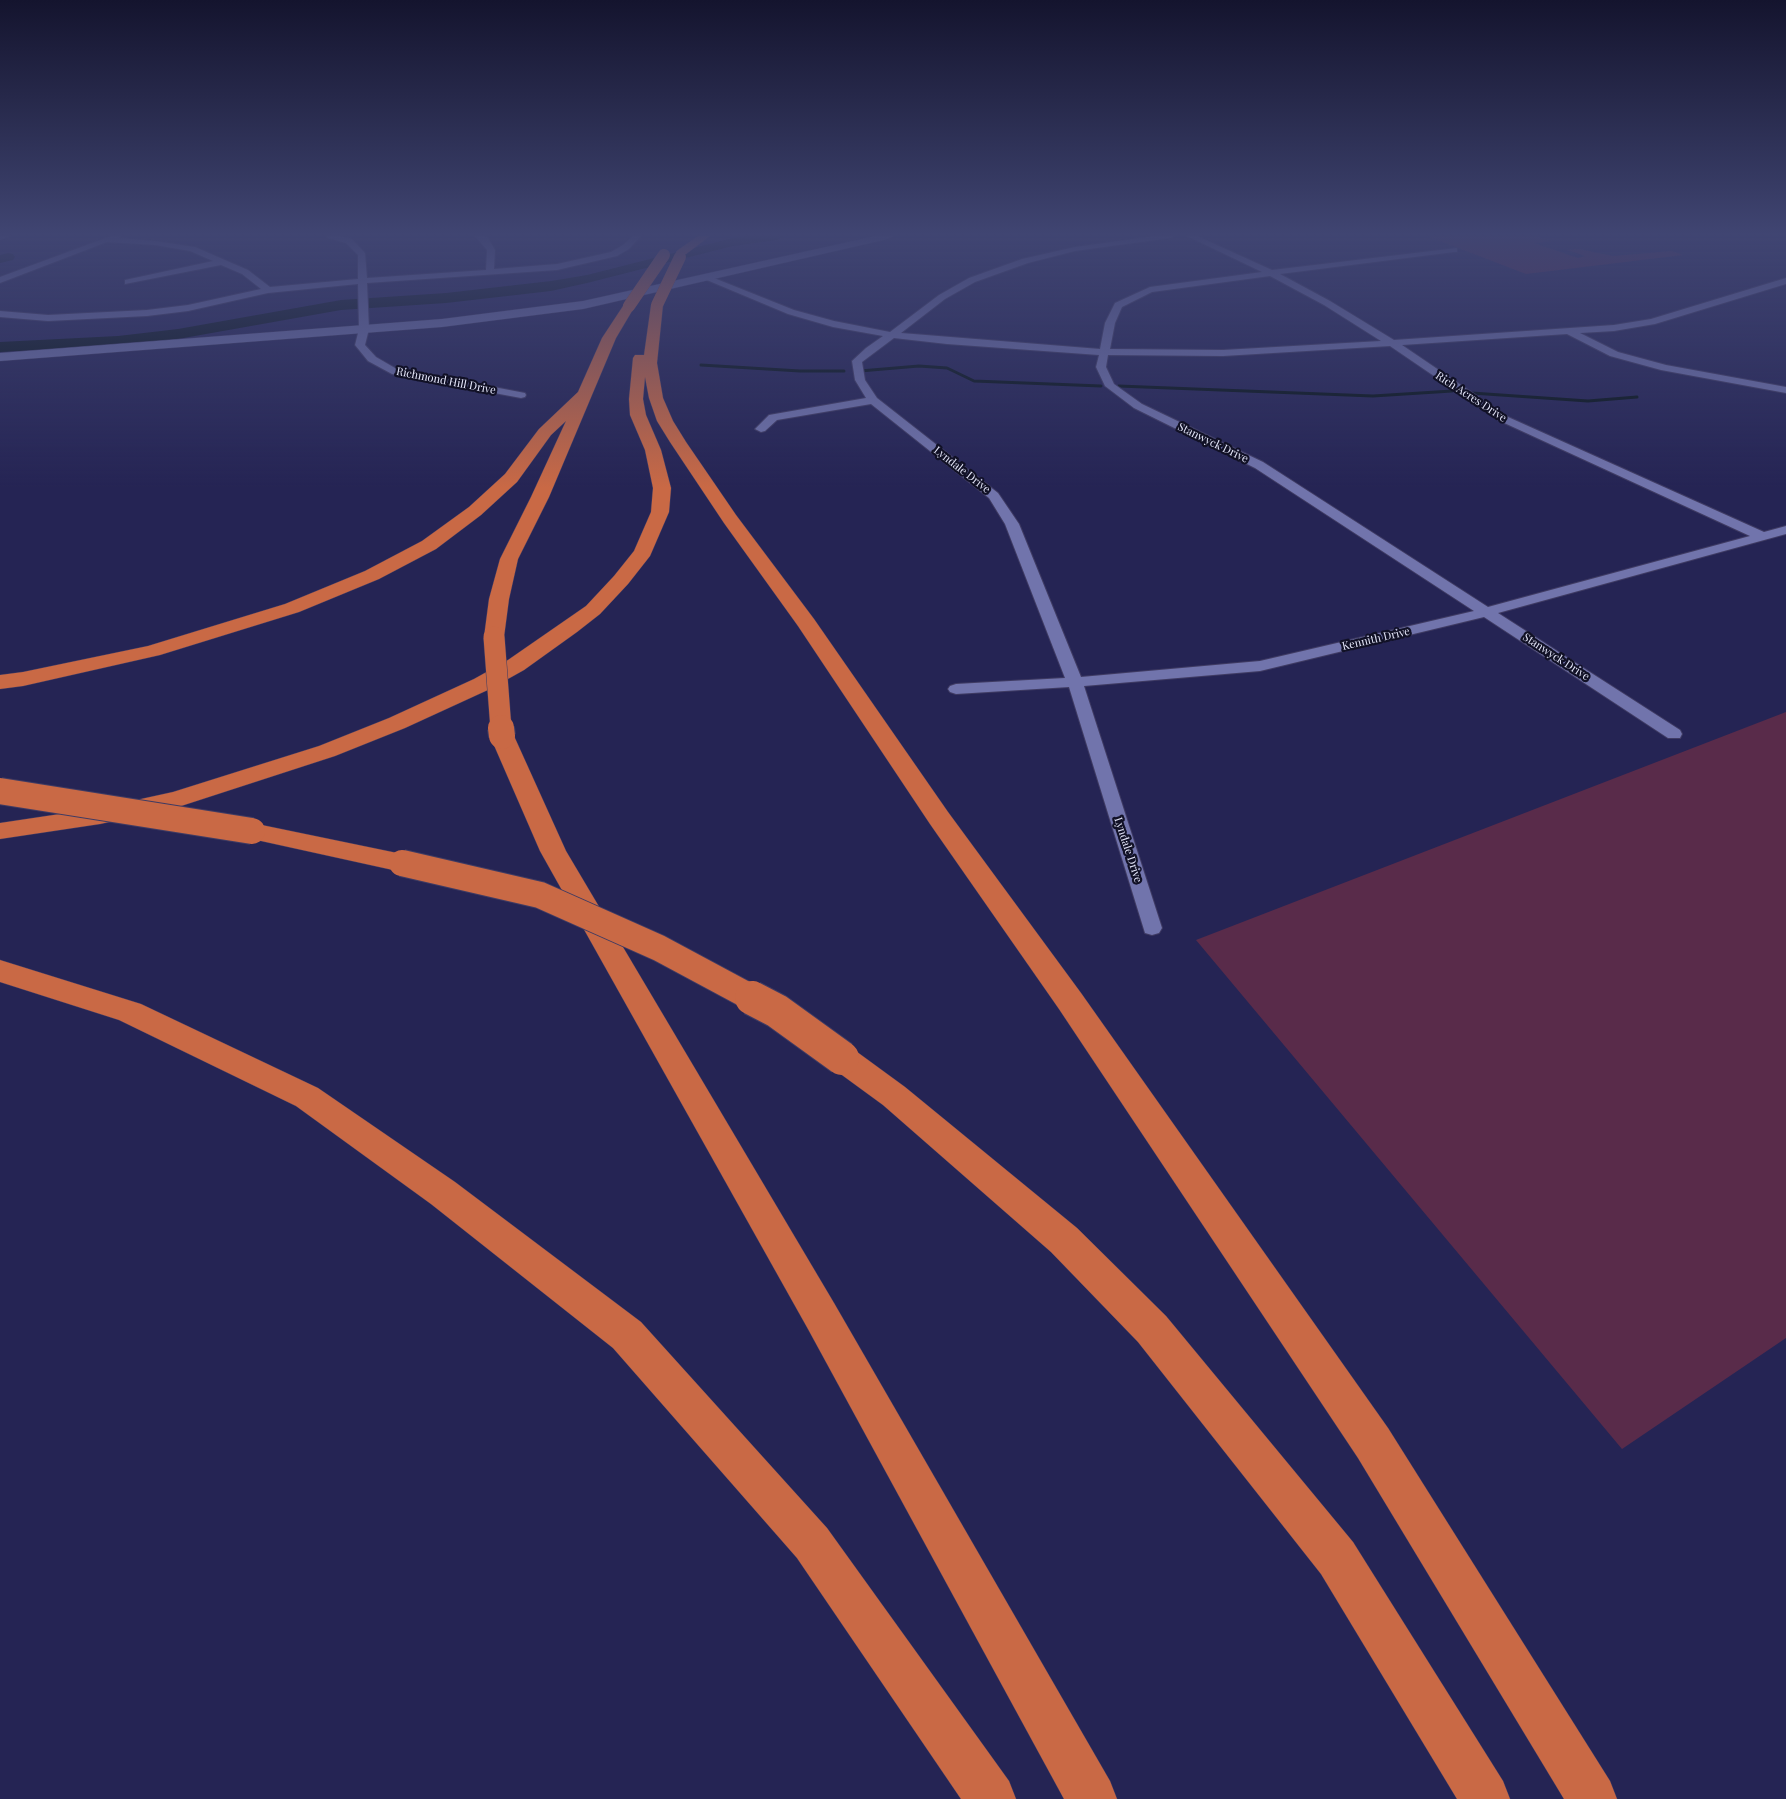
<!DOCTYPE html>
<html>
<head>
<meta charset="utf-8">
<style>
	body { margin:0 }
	canvas { display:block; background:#252454 }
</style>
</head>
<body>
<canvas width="1786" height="1799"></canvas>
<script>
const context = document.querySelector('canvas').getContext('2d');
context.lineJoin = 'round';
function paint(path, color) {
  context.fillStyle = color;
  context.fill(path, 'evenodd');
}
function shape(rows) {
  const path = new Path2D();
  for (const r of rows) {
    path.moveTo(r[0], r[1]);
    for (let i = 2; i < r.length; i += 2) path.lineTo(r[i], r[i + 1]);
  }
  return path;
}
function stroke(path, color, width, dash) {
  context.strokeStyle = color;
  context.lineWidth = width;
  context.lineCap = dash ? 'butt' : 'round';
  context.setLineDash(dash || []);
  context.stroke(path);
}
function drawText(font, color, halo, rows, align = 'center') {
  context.font = font + ' "Playfair Display",serif';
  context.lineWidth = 4.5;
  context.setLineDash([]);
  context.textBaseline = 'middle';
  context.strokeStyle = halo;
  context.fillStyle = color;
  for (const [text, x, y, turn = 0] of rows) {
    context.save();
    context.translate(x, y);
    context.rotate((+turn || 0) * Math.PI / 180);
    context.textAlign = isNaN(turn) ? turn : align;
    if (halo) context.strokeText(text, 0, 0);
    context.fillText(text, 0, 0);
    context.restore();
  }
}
paint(shape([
	[1427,236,1536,236,1551,241,1534,243,1578,258,1585,256,1567,250,1579,249,1613,256,1672,251,1683,255,1526,274],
	[1786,712,1786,1338,1622,1449,1196,940]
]), '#592b4a');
stroke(shape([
	[701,365,800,371,844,371],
	[860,371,919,366,947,368,974,381,1101,386],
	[1119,386,1373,396,1452,391],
	[1472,393,1588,401,1637,397]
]), '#071317', 3);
paint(shape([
	[749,236,784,236,777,240,733,246,587,283,551,291,446,303,341,310,178,339,118,346,0,352,0,342,118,336,178,329,341,300,446,293,551,281,587,275,733,238,749,236],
	[8,253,13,254,15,257,13,260,0,263,0,255,8,253]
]), '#071317');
const street = shape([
	[0,236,10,236,0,240,0,236],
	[111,236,121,236,118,238,155,241,195,247,248,270,270,287,358,279,358,255,346,243,328,238,327,236,339,236,352,239,365,253,367,278,486,270,487,250,475,236,484,236,488,238,495,250,494,269,557,264,611,252,623,245,633,236,641,236,629,249,617,256,557,270,367,283,369,329,365,345,376,357,395,368,525,393,526,395,525,397,521,398,392,374,368,361,355,345,359,329,358,284,268,293,188,311,147,316,48,321,0,317,0,311,48,315,147,310,188,305,261,289,242,274,221,265,125,284,125,280,213,261,190,251,155,245,107,242,0,283,0,277,111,236],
	[882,236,891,236,887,238,882,236],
	[1155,236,1174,236,1170,238,1075,251,1028,263,975,282,945,299,901,333,1100,349,1105,323,1115,303,1150,287,1262,272,1187,236,1197,236,1272,270,1457,248,1457,252,1454,252,1280,274,1330,301,1394,340,1614,325,1651,319,1786,278,1786,284,1655,324,1614,331,1580,333,1618,352,1666,365,1786,387,1786,393,1661,370,1610,356,1567,334,1402,345,1508,417,1764,532,1786,526,1786,534,1498,613,1680,730,1682,734,1680,738,1668,738,1484,617,1260,671,1084,686,1162,928,1159,933,1152,935,1145,933,1069,687,956,694,950,692,948,689,950,686,956,684,1065,678,1005,524,989,498,871,404,777,420,765,431,761,432,755,429,769,415,866,398,855,380,852,361,866,348,883,336,833,327,788,314,702,278,709,276,794,310,834,321,890,332,939,295,969,278,1022,259,1075,247,1155,236],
	[1270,276,1324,305,1381,341,1223,350,1110,349,1115,323,1122,307,1152,292,1270,276],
	[894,338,947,344,1099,355,1096,367,1105,386,1134,408,1255,468,1474,611,1260,661,1081,677,1019,524,998,493,877,398,865,380,862,362,894,338],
	[1390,346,1500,421,1750,536,1488,607,1263,462,1142,404,1114,384,1106,367,1108,355,1223,356,1390,346]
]);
const secondary = shape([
	[875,236,893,236,888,239,583,309,442,327,0,361,0,353,442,319,583,301,875,236]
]);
const highway = shape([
	[698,236,710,236,686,254,678,254,676,252,678,250,698,236],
	[657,301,663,305,657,363,663,398,673,421,686,442,736,515,814,619,948,812,1081,993,1388,1428,1610,1781,1617,1799,1564,1799,1358,1458,1059,1009,930,824,798,626,724,523,670,442,657,421,649,398,645,377,643,399,646,415,661,450,671,488,669,512,650,556,628,584,600,614,577,632,524,670,490,689,405,728,335,756,178,807,100,824,0,839,0,823,100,808,173,792,319,746,389,718,474,679,508,660,586,606,614,576,634,551,651,512,653,488,645,450,630,415,629,399,633,358,635,355,644,355,651,305,657,301],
	[629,302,635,306,616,338,549,497,518,559,509,599,504,637,501,641,494,643,487,641,484,637,489,599,500,559,531,497,566,421,551,435,517,482,481,515,436,549,379,579,299,612,160,655,23,686,0,689,0,675,23,672,148,646,285,604,365,571,422,541,469,507,505,474,539,429,578,392,602,338,625,303,629,302],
	[502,729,510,731,514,736,566,851,834,1303,1110,1781,1117,1799,1064,1799,808,1329,540,851,490,736,494,731,502,729],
	[252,823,402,854,411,857,415,863,411,869,402,872,243,837,239,831,243,825,252,823],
	[0,960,141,1004,318,1088,455,1182,641,1322,827,1528,1009,1781,1016,1799,961,1799,797,1558,613,1348,431,1204,296,1106,119,1020,0,982,0,960],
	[842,1045,853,1049,905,1087,1077,1228,1166,1316,1353,1542,1503,1781,1510,1799,1457,1799,1321,1574,1138,1342,1051,1252,883,1105,831,1067,826,1058,831,1049,842,1045]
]);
stroke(street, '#3f3b63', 2);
stroke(secondary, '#3f3b63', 1);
stroke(highway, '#3f3b63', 1);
paint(street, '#7174ac');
paint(secondary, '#7174ac');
paint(highway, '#c96945');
const highwayBridgeFar3 = shape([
	[657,305,680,257],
	[629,306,664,255]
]);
const highwayBridgeFar2 = shape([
	[494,637,501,729]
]);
const highwayBridgeFar1 = shape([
	[501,728,502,736],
	[0,791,252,831],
	[402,863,540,895,659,948,754,999]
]);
const highwayBridge = shape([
	[752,998,777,1011,842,1058]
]);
stroke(highwayBridgeFar3, '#3f3b63', 12, []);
stroke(highwayBridgeFar2, '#3f3b63', 22, []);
stroke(highwayBridgeFar1, '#3f3b63', 28, []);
stroke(highwayBridge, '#3f3b63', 36, []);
stroke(highwayBridgeFar3, '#c96945', 12);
stroke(highwayBridgeFar2, '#c96945', 21);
stroke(highwayBridgeFar1, '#c96945', 26);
stroke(highwayBridge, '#c96945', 34);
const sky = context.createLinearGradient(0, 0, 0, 488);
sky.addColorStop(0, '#14142e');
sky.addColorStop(0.48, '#404572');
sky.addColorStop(1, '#40457200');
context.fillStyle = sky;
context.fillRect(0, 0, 1786, 488);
drawText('11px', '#e6e8fb', '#111126', [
	["Richmond Hill Drive",446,381,11],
	["Rich Acres Drive",1471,397,33],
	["Stanwyck Drive",1213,443,26],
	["Lyndale Drive",962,470,38],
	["Kennith Drive",1376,639,-13],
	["Stanwyck Drive",1556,657,33],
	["Lyndale Drive",1128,850,72]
]);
</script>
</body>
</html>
